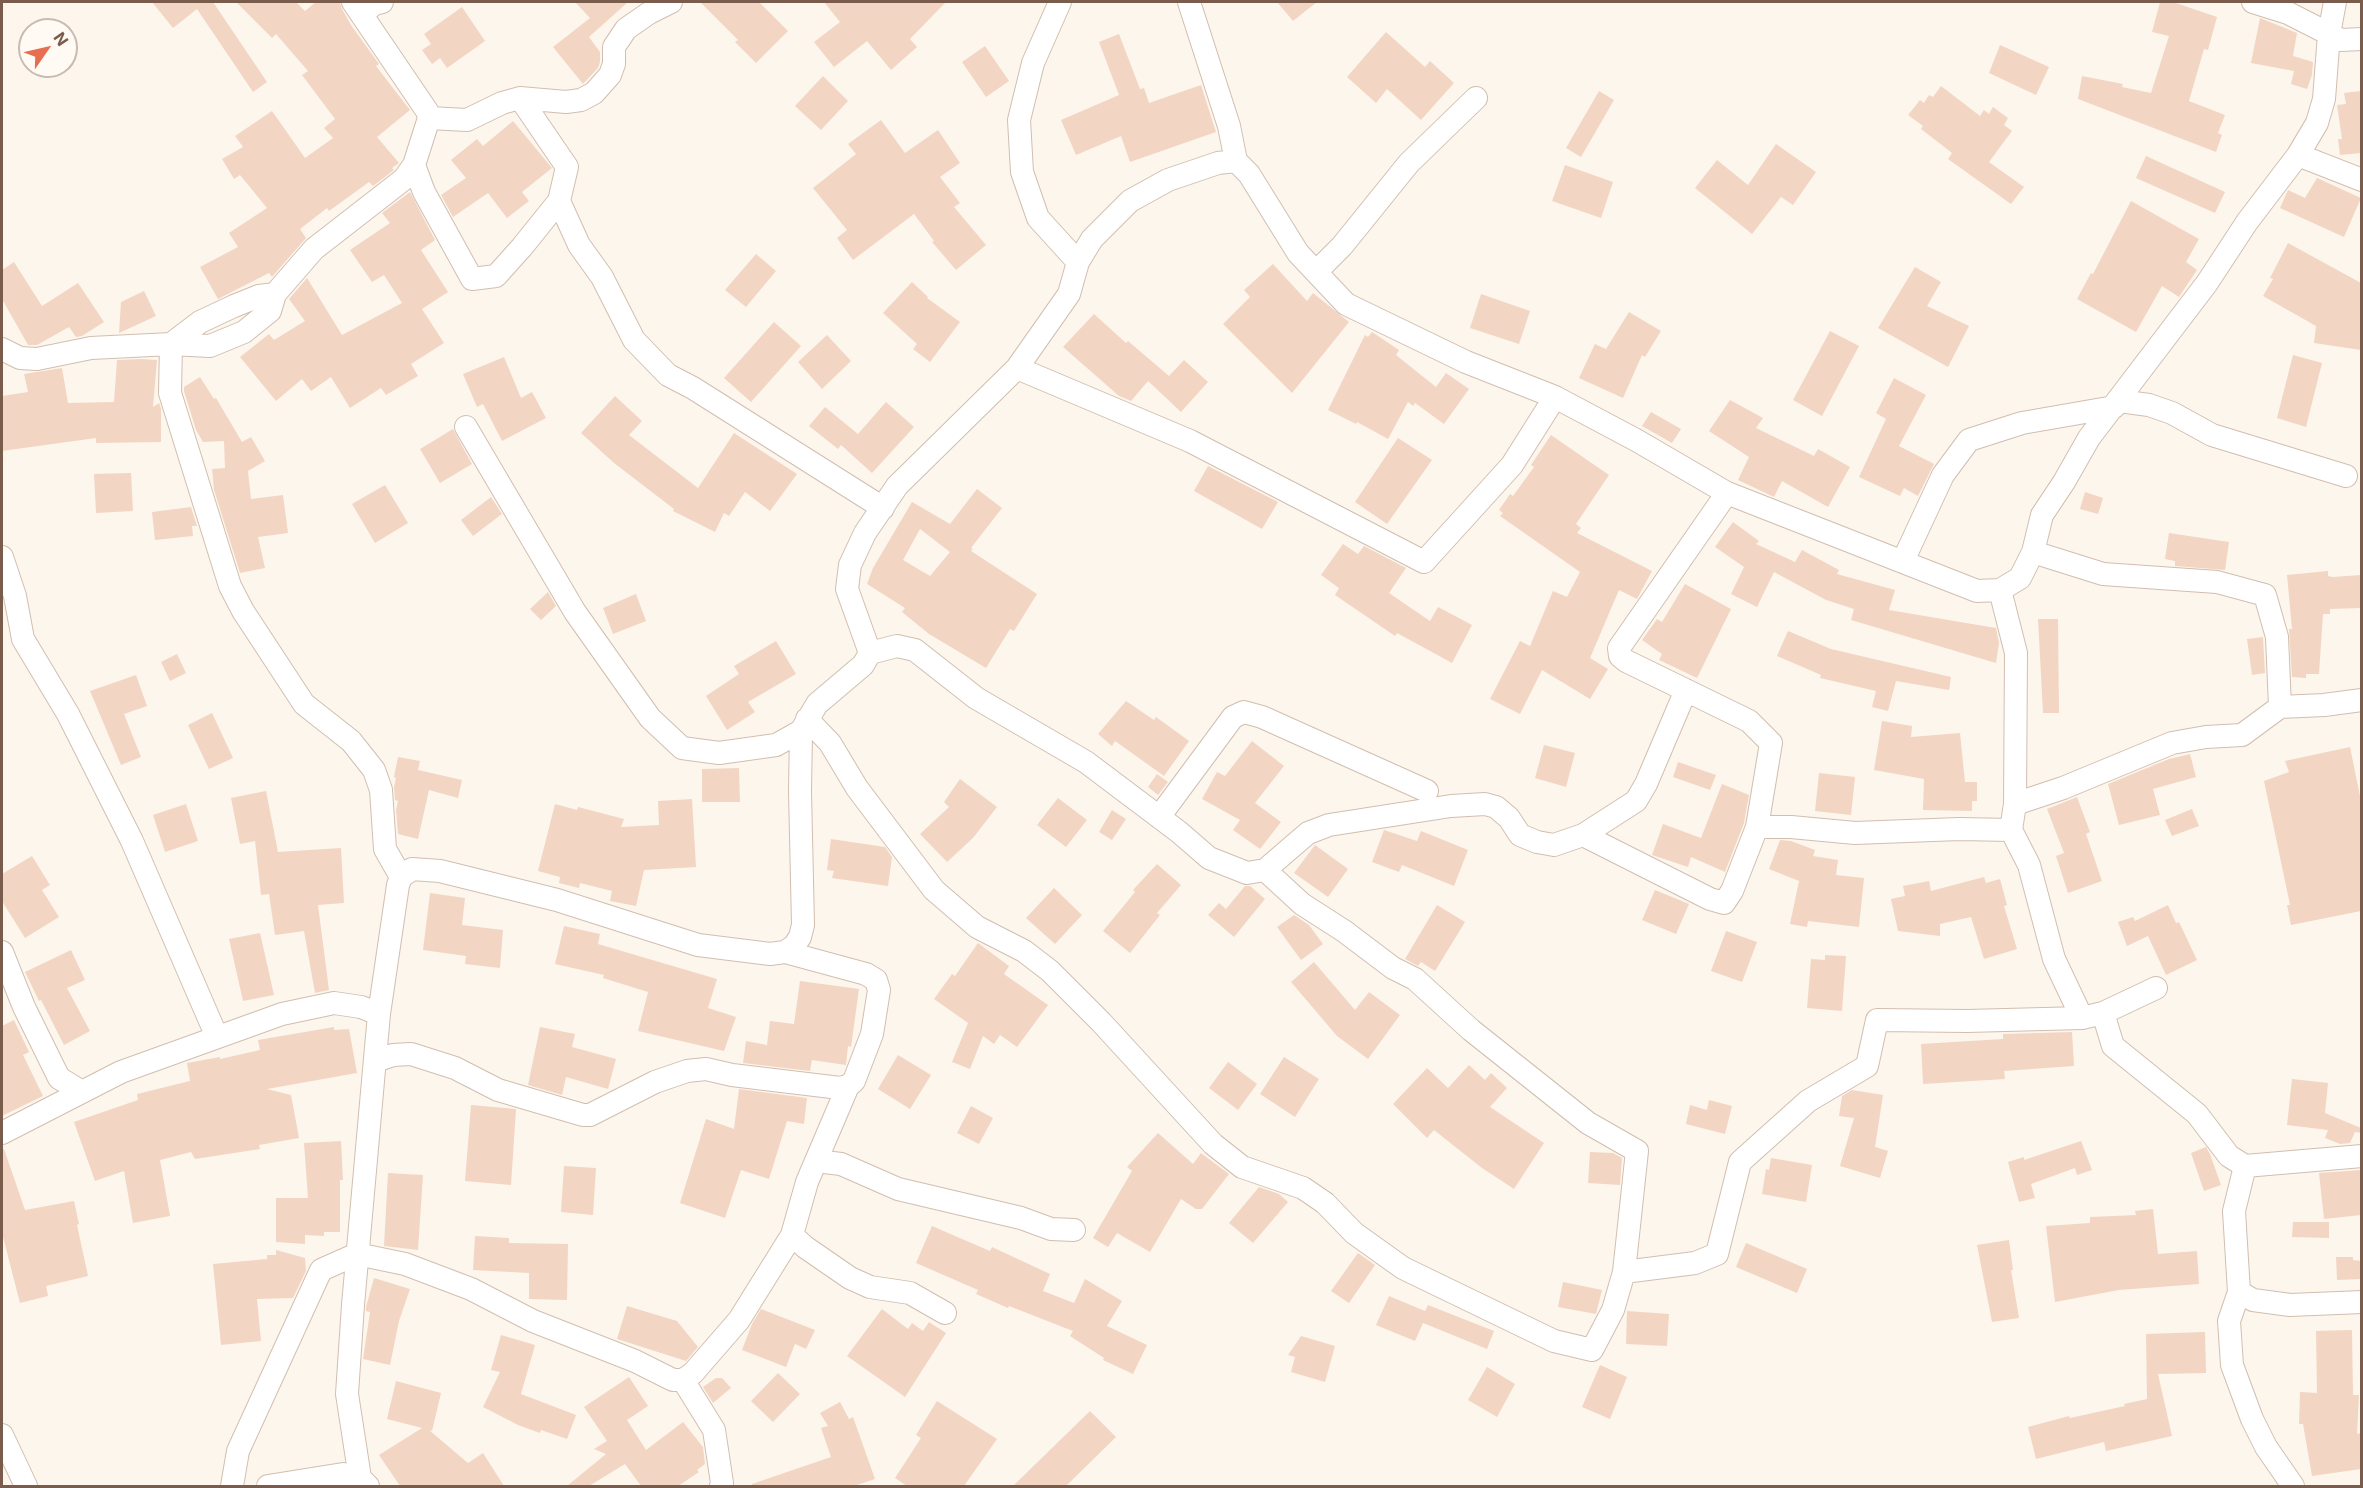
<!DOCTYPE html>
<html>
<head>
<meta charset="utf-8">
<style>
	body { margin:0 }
	#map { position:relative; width:2363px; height:1488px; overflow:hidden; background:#fdf6ec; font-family:Inter,sans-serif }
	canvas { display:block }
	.frame { position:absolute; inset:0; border:3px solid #7a5c4d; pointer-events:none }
	.north { position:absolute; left:18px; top:18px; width:60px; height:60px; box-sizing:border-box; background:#fffaf3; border:2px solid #cabbb1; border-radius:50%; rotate:56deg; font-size:16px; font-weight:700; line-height:24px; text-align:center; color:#7a5c4d }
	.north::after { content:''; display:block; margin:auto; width:21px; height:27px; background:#e76f51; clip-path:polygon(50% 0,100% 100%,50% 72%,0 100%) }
</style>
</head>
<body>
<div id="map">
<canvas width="2363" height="1488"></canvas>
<div class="frame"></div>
<div class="north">N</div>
</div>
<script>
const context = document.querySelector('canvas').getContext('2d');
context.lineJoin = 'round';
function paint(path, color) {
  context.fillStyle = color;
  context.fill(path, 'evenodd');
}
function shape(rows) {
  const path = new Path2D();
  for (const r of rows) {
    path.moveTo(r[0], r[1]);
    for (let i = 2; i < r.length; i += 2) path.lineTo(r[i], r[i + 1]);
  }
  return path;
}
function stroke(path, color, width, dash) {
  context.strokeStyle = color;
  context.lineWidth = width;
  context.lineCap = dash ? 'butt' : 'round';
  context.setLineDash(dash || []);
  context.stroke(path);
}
paint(shape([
	[152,2,213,2,267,82,253,92,197,9,173,28],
	[236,2,296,2,305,11,316,2,340,2,342,9,351,25,379,64,376,66,410,110,377,137,399,163,392,168,394,170,373,186,369,182,329,211,327,208,300,229,306,238,272,277,269,273,218,299,200,267,238,247,229,233,267,208,240,175,234,179,222,159,243,147,235,136,272,111,305,158,333,138,324,128,335,119,302,75,308,71,276,34,272,38],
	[575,2,628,2,589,37,600,52,600,62,598,68,583,84,553,47,590,18],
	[700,2,759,2,788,31,756,63,735,42,738,40],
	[824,2,946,2,910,39,917,47,891,70,867,41,834,67,814,42,840,22],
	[1277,2,1317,2,1293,21],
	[2160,2,2173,2,2217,17,2208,50,2204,49,2189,101,2225,115,2218,133,2222,135,2216,152,2078,99,2082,76,2123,84,2122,87,2151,93,2169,36,2152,32],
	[462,7,485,41,447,68,440,58,432,64,422,50,431,44,424,34],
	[2260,18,2297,33,2293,56,2313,62,2312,75,2307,89,2291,84,2294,71,2251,63],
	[1386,32,1425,67,1430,61,1454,83,1421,120,1387,89,1376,103,1347,77],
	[1119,34,1140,89,1144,88,1149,103,1201,85,1216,132,1130,162,1121,136,1076,155,1061,120,1119,95,1099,42],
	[2000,45,2049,67,2036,95,1989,73],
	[985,46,1009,81,986,97,962,62],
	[823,76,848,101,821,130,795,106],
	[1941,86,1980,116,1984,110,1989,114,1993,107,2008,118,2004,125,2012,131,1989,162,2024,187,2011,204,1948,159,1952,153,1921,129,1923,126,1908,115,1920,100,1924,103,1929,95,1933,97],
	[1599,91,1614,100,1581,157,1566,148],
	[2361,91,2361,153,2340,155,2338,139,2342,139,2337,105,2346,104,2344,93],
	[881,120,905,153,938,130,960,163,940,177,960,203,954,207,986,245,956,270,932,242,934,241,914,214,853,260,837,238,847,230,813,188,856,154,848,144],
	[513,121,552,168,522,192,529,201,507,218,488,193,453,217,441,195,466,178,451,160,477,139,483,146],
	[1776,144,1816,172,1793,205,1781,197,1752,234,1695,188,1717,160,1748,185],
	[2146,156,2225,192,2215,213,2136,178],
	[1565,165,1613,182,1601,218,1552,201],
	[2317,178,2361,198,2344,237,2280,208,2288,190,2305,198],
	[410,192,435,240,421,250,448,292,422,309,444,343,411,364,418,376,386,395,381,388,350,408,331,377,311,391,302,379,276,401,240,357,269,334,274,340,305,321,289,299,307,278,342,335,402,303,384,275,372,282,350,250,390,223,382,213],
	[2131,201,2199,239,2186,262,2197,270,2179,297,2162,286,2136,332,2077,299,2091,273,2093,274],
	[2288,243,2361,283,2361,350,2314,343,2316,326,2263,296,2273,279,2270,278],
	[756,254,776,271,746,307,725,290],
	[14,262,42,306,78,283,104,322,82,336,76,337,69,327,37,345,28,345,2,299,2,270],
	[1273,264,1307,301,1313,293,1349,322,1292,393,1223,324,1250,297,1244,290],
	[1915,267,1941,282,1927,306,1969,326,1948,367,1878,328],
	[912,282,928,297,927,298,960,322,930,362,913,349,917,344,883,313],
	[144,291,156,316,119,333,121,302],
	[1481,294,1530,311,1519,344,1470,328],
	[1629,312,1661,331,1645,357,1642,355,1623,398,1579,378,1595,344,1606,349],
	[1094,314,1126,343,1128,341,1169,376,1184,360,1208,382,1181,412,1148,381,1131,401,1119,396,1063,347],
	[774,322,801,346,751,402,724,378],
	[1830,331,1859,346,1822,416,1793,400],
	[1372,332,1399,350,1396,355,1436,387,1446,373,1469,389,1444,424,1415,403,1413,406,1408,402,1388,439,1357,422,1356,424,1328,410,1365,335,1368,337],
	[827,335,851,361,822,389,798,362],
	[2293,355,2322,363,2306,427,2277,418],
	[504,357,521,398,532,392,546,418,502,441,483,404,477,407,463,374],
	[141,359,157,360,153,407,159,403,161,408,161,442,96,443,96,438,2,451,2,396,28,392,24,374,62,368,68,403,114,402,117,360],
	[200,377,214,399,216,398,242,442,251,437,265,461,248,471,251,499,283,495,288,533,258,537,265,568,240,573,214,490,212,469,225,468,224,441,203,442,196,430,184,391,184,387],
	[1894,378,1926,395,1899,446,1934,464,1918,496,1904,488,1900,496,1859,477,1886,419,1876,413],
	[615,396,642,421,629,435,698,488,734,433,797,474,770,511,745,492,729,516,724,513,715,532,673,511,674,509,614,463,581,433],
	[1730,400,1763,418,1756,428,1814,456,1818,449,1850,467,1828,507,1782,481,1774,497,1738,480,1749,457,1709,431],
	[886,402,914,427,872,473,841,445,838,449,809,426,825,407,858,434],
	[1651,412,1681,429,1672,443,1642,426],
	[453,429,472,464,440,483,420,449],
	[1551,435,1609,475,1576,524,1581,528,1577,533,1652,571,1637,599,1619,590,1590,658,1608,669,1590,699,1542,670,1520,714,1490,699,1520,641,1530,646,1553,591,1567,597,1580,572,1500,516,1503,513,1499,510,1510,494,1513,496,1534,467,1531,465],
	[1398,438,1432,460,1387,524,1355,502],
	[1208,466,1278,502,1262,529,1194,491],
	[131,473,133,511,96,513,94,474],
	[385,485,408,523,375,543,352,504],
	[977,489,1002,508,971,548,973,549,971,551,1037,594,1014,631,1010,629,986,668,929,634,902,612,905,608,867,584,873,568,912,502,950,524],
	[920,529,950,552,930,576,903,560],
	[2085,492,2103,498,2098,514,2080,509],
	[491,497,502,514,473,536,461,520],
	[191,507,197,526,192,526,193,536,155,540,152,512],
	[1733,522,1759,541,1756,544,1795,562,1802,550,1839,570,1837,574,1895,590,1889,610,1996,628,1999,643,1996,663,1851,620,1854,609,1826,600,1774,572,1757,607,1731,594,1744,567,1715,547],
	[2169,533,2229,542,2225,570,2175,566,2175,561,2165,559],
	[1343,544,1358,554,1364,546,1406,568,1389,593,1430,621,1438,607,1472,625,1452,663,1397,633,1395,636,1335,595,1339,588,1321,575],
	[2328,571,2328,576,2333,577,2361,575,2361,608,2330,609,2330,614,2323,614,2319,674,2306,674,2306,678,2292,677,2289,629,2292,629,2287,575],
	[1685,584,1731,609,1697,678,1659,660,1662,654,1642,640,1657,619,1662,622],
	[548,592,556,606,541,620,530,609],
	[636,594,646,621,613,634,603,608],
	[2038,619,2058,619,2059,713,2043,713],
	[1788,631,1831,649,1951,677,1949,690,1896,681,1888,711,1872,707,1876,691,1820,678,1821,675,1777,656],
	[2263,637,2265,673,2252,675,2247,639],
	[776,641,796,674,748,702,755,712,727,730,706,696,739,674,734,666],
	[177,654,186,673,170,681,161,662],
	[136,675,147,706,124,714,141,757,121,765,90,691],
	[1126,701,1154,720,1156,717,1189,741,1164,776,1115,741,1112,746,1098,734],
	[212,713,233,758,209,769,188,725],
	[1882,721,1912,726,1911,737,1960,733,1965,782,1977,782,1977,801,1972,801,1972,811,1923,810,1924,779,1874,770],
	[1252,741,1284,766,1255,803,1281,822,1260,849,1233,830,1240,820,1202,799,1217,772,1225,776],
	[1544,745,1575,753,1566,787,1535,778],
	[2350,747,2361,801,2361,911,2291,925,2287,905,2290,905,2264,781,2289,772,2285,761],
	[2190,754,2196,777,2153,789,2160,815,2119,825,2108,784,2169,759],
	[398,757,420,761,418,770,462,780,458,798,429,790,418,839,398,834,396,810,398,801,395,800,394,787,396,778,394,777],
	[1678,762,1716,775,1710,790,1673,777],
	[739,768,740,802,702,802,702,769],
	[1819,773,1855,777,1851,815,1815,811],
	[1157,774,1168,782,1158,795,1148,787],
	[960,779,997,807,973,838,947,862,920,834,949,807,944,802],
	[1722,784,1749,795,1744,823,1725,872,1691,857,1688,867,1652,855,1663,824,1701,838],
	[266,791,278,852,341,848,344,903,318,905,329,990,315,993,304,931,275,935,269,894,261,895,255,841,240,844,231,798],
	[2077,797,2090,832,2086,834,2102,881,2068,893,2056,856,2064,853,2047,809],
	[1058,798,1087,820,1066,847,1037,825],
	[692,799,696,867,644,870,636,906,610,901,612,891,580,883,579,888,559,883,560,877,538,871,555,804,577,810,578,807,624,819,621,827,659,825,658,801],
	[186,804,198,841,165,852,153,815],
	[2192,809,2199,826,2172,836,2165,820],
	[1112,810,1126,819,1112,840,1099,832],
	[1384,830,1417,841,1421,831,1468,850,1454,886,1402,865,1399,872,1372,862],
	[831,839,885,847,892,857,888,886,832,878,834,871,827,870],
	[1780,840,1791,841,1815,850,1813,856,1838,860,1836,875,1864,878,1859,927,1808,921,1807,927,1790,924,1799,881,1769,869],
	[1315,845,1348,869,1328,897,1294,873],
	[32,856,50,885,42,890,59,917,25,938,2,901,2,874],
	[1157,864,1181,885,1157,913,1160,915,1130,953,1103,931,1135,892,1133,890],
	[1984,877,1986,883,2000,879,2007,905,2004,906,2017,949,1984,959,1971,917,1940,924,1940,936,1898,931,1891,899,1905,896,1903,886,1929,881,1931,891],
	[1245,886,1250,886,1265,899,1234,937,1208,915,1219,903,1226,909],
	[1054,888,1082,915,1055,944,1026,918],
	[1655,890,1689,904,1676,934,1642,920],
	[430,893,465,898,462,925,503,930,500,968,465,964,466,956,423,950],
	[1437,905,1465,922,1435,971,1421,962,1418,966,1405,959],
	[2168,905,2176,923,2179,922,2197,960,2166,975,2148,936,2127,946,2118,922,2133,917,2135,921],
	[1294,915,1309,925,1323,944,1301,960,1277,927],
	[564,926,600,934,598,944,717,979,708,1008,736,1017,724,1051,638,1031,648,992,603,978,604,975,555,964],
	[1726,931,1757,942,1742,982,1711,971],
	[260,933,274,995,243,1001,229,939],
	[978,943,1009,966,1004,974,1048,1005,1017,1047,1000,1035,994,1044,983,1036,970,1069,952,1062,968,1023,934,999,952,974,955,976],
	[71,950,85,980,67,988,90,1031,64,1045,41,1000,39,1001,25,972],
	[1825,955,1846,956,1842,1011,1807,1008,1811,959,1825,960],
	[1314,962,1355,1010,1369,992,1400,1015,1368,1059,1337,1036,1291,982],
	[800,981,859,989,851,1047,848,1046,846,1065,812,1060,810,1071,743,1063,746,1041,767,1045,770,1021,794,1024],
	[14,1020,29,1052,23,1055,43,1096,2,1116,2,1026],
	[334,1027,334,1030,349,1029,357,1073,267,1089,291,1095,299,1138,259,1145,260,1149,195,1159,191,1152,160,1160,170,1216,133,1223,124,1171,95,1181,74,1122,138,1100,137,1094,190,1081,187,1063,220,1057,220,1059,260,1050,258,1040],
	[540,1027,575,1034,572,1047,616,1059,608,1089,566,1077,562,1095,528,1085],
	[2072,1032,2074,1066,2004,1071,2005,1079,1923,1084,1921,1044,2003,1039,2003,1034],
	[898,1055,931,1075,910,1109,878,1089],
	[1284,1057,1319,1079,1295,1117,1260,1094],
	[1228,1062,1257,1084,1238,1110,1209,1088],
	[1469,1065,1485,1080,1491,1073,1507,1088,1490,1107,1544,1143,1514,1189,1482,1168,1434,1130,1427,1138,1393,1104,1427,1068,1448,1088],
	[2292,1079,2328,1083,2325,1113,2361,1128,2361,1133,2355,1132,2350,1143,2340,1144,2325,1138,2328,1130,2287,1125],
	[739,1089,807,1098,804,1124,787,1121,769,1179,741,1170,725,1218,680,1203,706,1119,734,1129],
	[1852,1090,1883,1095,1875,1147,1888,1151,1880,1178,1840,1166,1854,1118,1839,1116,1842,1096],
	[1709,1100,1732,1106,1725,1134,1686,1124,1690,1105,1707,1110],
	[471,1105,516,1109,511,1185,465,1181],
	[971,1106,993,1118,979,1144,957,1133],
	[1158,1133,1193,1164,1201,1153,1229,1174,1202,1209,1196,1209,1181,1199,1150,1252,1117,1233,1108,1247,1093,1238,1132,1171,1127,1167],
	[341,1141,343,1180,340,1180,340,1232,324,1232,324,1236,305,1235,305,1244,276,1242,276,1198,308,1198,304,1143],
	[2081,1141,2092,1170,2077,1175,2075,1168,2031,1184,2035,1198,2019,1202,2008,1162,2024,1157,2024,1160],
	[2206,1147,2210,1154,2221,1185,2204,1191,2191,1153],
	[2,1149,4,1149,25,1210,74,1201,79,1224,77,1225,88,1276,46,1286,48,1296,20,1303,2,1233],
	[1590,1152,1613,1153,1622,1158,1620,1185,1588,1183],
	[1771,1158,1812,1165,1806,1202,1762,1194,1766,1169,1769,1170],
	[564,1166,596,1168,593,1215,561,1212],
	[2361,1170,2361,1215,2324,1219,2319,1173],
	[388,1173,423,1175,418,1250,384,1246],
	[1259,1187,1279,1194,1288,1202,1253,1243,1229,1223],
	[2153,1209,2158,1254,2197,1251,2199,1284,2119,1290,2055,1302,2046,1226,2090,1223,2090,1217,2136,1215,2135,1211],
	[2293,1222,2329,1222,2329,1238,2292,1237],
	[932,1226,990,1251,992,1247,1050,1274,1043,1291,1074,1303,1085,1279,1122,1301,1107,1326,1147,1345,1133,1374,1103,1360,1104,1358,1070,1336,1073,1331,1009,1306,1008,1308,976,1294,978,1290,916,1263],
	[475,1236,509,1238,509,1243,568,1244,567,1300,529,1299,529,1273,473,1270],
	[2009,1240,2013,1270,2011,1270,2019,1318,1992,1322,1977,1245],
	[1746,1243,1807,1269,1797,1293,1736,1267],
	[276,1250,305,1258,306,1271,293,1298,257,1299,261,1341,221,1345,213,1264,267,1259,267,1255,276,1255],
	[1358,1253,1375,1265,1349,1303,1331,1291],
	[2336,1257,2353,1257,2353,1260,2361,1261,2361,1279,2337,1280],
	[374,1278,410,1289,399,1321,390,1365,363,1359,370,1312,366,1311,366,1307],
	[1563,1282,1602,1290,1596,1314,1558,1307],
	[1389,1296,1425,1311,1428,1305,1494,1331,1487,1349,1423,1323,1415,1341,1376,1325],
	[627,1306,677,1321,698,1347,686,1361,617,1339],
	[761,1309,815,1330,806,1349,795,1344,786,1367,742,1350,752,1324],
	[882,1309,908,1329,912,1323,923,1331,929,1322,946,1333,905,1397,847,1356],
	[1627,1311,1669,1314,1667,1346,1626,1344],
	[2352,1330,2353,1395,2359,1395,2357,1434,2361,1433,2361,1469,2312,1476,2303,1424,2299,1424,2300,1392,2317,1393,2316,1331],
	[2205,1332,2206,1373,2158,1374,2172,1436,2106,1451,2104,1442,2036,1459,2028,1427,2069,1416,2070,1418,2125,1406,2124,1404,2147,1399,2146,1334],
	[501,1335,535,1345,521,1394,576,1415,567,1439,541,1430,540,1433,518,1425,483,1407,500,1372,491,1370],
	[1301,1336,1335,1346,1325,1382,1291,1372,1295,1357,1288,1355],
	[1600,1365,1627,1377,1610,1419,1582,1407],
	[1487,1367,1515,1384,1497,1417,1468,1400],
	[778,1373,800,1394,773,1422,751,1401],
	[629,1377,648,1406,627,1420,646,1450,683,1422,703,1447,705,1464,697,1470,699,1472,678,1486,641,1486,625,1464,589,1486,567,1486,606,1454,594,1449,607,1441,584,1407],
	[716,1378,722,1378,731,1388,713,1403,703,1387],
	[396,1381,441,1393,432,1431,429,1430,468,1463,483,1453,504,1486,400,1486,379,1455,422,1428,387,1419],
	[937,1401,997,1439,964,1486,907,1486,895,1478,921,1438,916,1435],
	[840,1402,849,1419,853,1417,875,1479,854,1486,752,1486,752,1484,831,1457,821,1428,828,1426,820,1413],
	[1090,1411,1116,1437,1066,1486,1013,1486]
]), '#f3d5c3');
const minor = shape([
	[1060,2,1033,63,1019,120,1022,172,1038,218,1078,262],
	[1189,2,1229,126,1236,161,1249,174,1298,253,1346,304,1466,362,1555,397,1636,440,1727,493,1977,591,2000,590,2020,578,2033,552,2042,515,2064,482,2089,438,2207,283,2247,222,2298,155,2317,123,2324,99,2329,34,2335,2],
	[2253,2,2288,13,2341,40,2362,39],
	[362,15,374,4,382,2],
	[520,98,567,167,559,201,579,245,602,277,634,340,668,375,693,388,883,508],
	[429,118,467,120,502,103,520,98,566,102,581,100,594,93,610,75,614,64,614,47,626,29,649,13,671,2],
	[2298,155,2362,180],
	[414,165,424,192,472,279,496,276,522,247,559,201],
	[1316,272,1342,246,1409,163,1476,98],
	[171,344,170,393,230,586,243,611,304,704,351,741,374,770,381,790,385,849,401,877],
	[171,344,200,322,234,306,259,296,275,294],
	[2,349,20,358,37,359,91,348,171,344,210,346,244,332,270,311,275,294,314,249,404,179,414,165,429,118,427,111,353,2],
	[1017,368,1190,441,1424,562,1512,465,1555,397],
	[2119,401,2149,405,2172,413,2212,435,2346,476],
	[466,427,575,612,650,718,682,748,719,753,776,745,801,731],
	[1727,493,1619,648,1620,656,1626,661,1749,721,1771,743,1757,827],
	[2033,552,2103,574,2217,582,2265,595,2277,637,2280,707],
	[2,557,15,596,23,639,68,714,132,841,217,1037],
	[1903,561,1943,475,1969,440,2022,423,2114,407],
	[2000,590,2016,653,2015,804,2011,830,2029,865,2054,959,2082,1018,2103,1013,2113,1046,2197,1114,2229,1156,2245,1166,2234,1211,2239,1292,2229,1321,2232,1365,2252,1419,2266,1447,2293,1486],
	[870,653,897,646,915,650,976,698,1086,762,1179,832,1209,858,1247,873,1265,870,1308,833,1329,825,1451,806,1485,804,1496,807,1509,818,1520,835,1537,842,1554,845,1583,835,1710,899,1724,903,1732,891,1757,827,1791,827,1855,833,1959,829,2011,830],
	[807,719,830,743,857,788,934,890,977,927,1024,951,1050,971,1101,1022,1213,1144,1242,1167,1303,1188,1325,1203,1354,1233,1403,1268,1554,1341,1592,1350,1613,1310,1624,1272,1637,1151,1588,1123,1471,1030,1415,979,1393,968,1344,931,1302,904,1265,870],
	[2015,804,2063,788,2172,743,2206,737,2242,735,2280,707,2324,705,2362,700],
	[1159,817,1233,717,1244,712,1262,717,1427,791],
	[1583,835,1636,801,1646,784,1686,690],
	[2,952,24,1007,59,1078,82,1092],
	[785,952,794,946,800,937,803,925,800,791,801,731,817,704,863,665,870,653,847,589,850,565,865,533,897,486,1017,368,1069,294,1078,262,1092,239,1130,201,1168,180,1218,163,1236,161],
	[2103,1013,2156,988],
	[375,1061,393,1055,411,1054,455,1068,498,1090,583,1115,590,1115,655,1082,687,1071,706,1069,732,1075,840,1088,848,1086],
	[2,1133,121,1072,282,1014,334,1003,361,1007,379,1014],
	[816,1161,841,1164,898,1189,1021,1218,1051,1229,1074,1230],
	[2245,1166,2362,1156],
	[1624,1272,1695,1263,1717,1254,1740,1162,1808,1101,1867,1066,1877,1020,1967,1021,2082,1018],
	[2239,1292,2253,1300,2290,1305,2362,1302],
	[683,1380,714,1430,722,1483,721,1486],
	[2,1435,26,1486],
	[360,1478,347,1394,353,1305,379,1014,398,885,401,877,412,869,440,871,557,900,698,945,770,954,785,952,866,974,876,980,879,990,872,1034,854,1081,848,1086,807,1182,792,1235,805,1247,850,1278,870,1287,910,1293,945,1313],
	[232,1486,238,1451,321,1270,357,1254,405,1264,471,1289,533,1321,635,1361,673,1380,683,1380,693,1373,739,1320,792,1235],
	[268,1486,343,1474,360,1478,368,1486]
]);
stroke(minor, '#d1beb0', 24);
stroke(minor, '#fff', 22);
</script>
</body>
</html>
